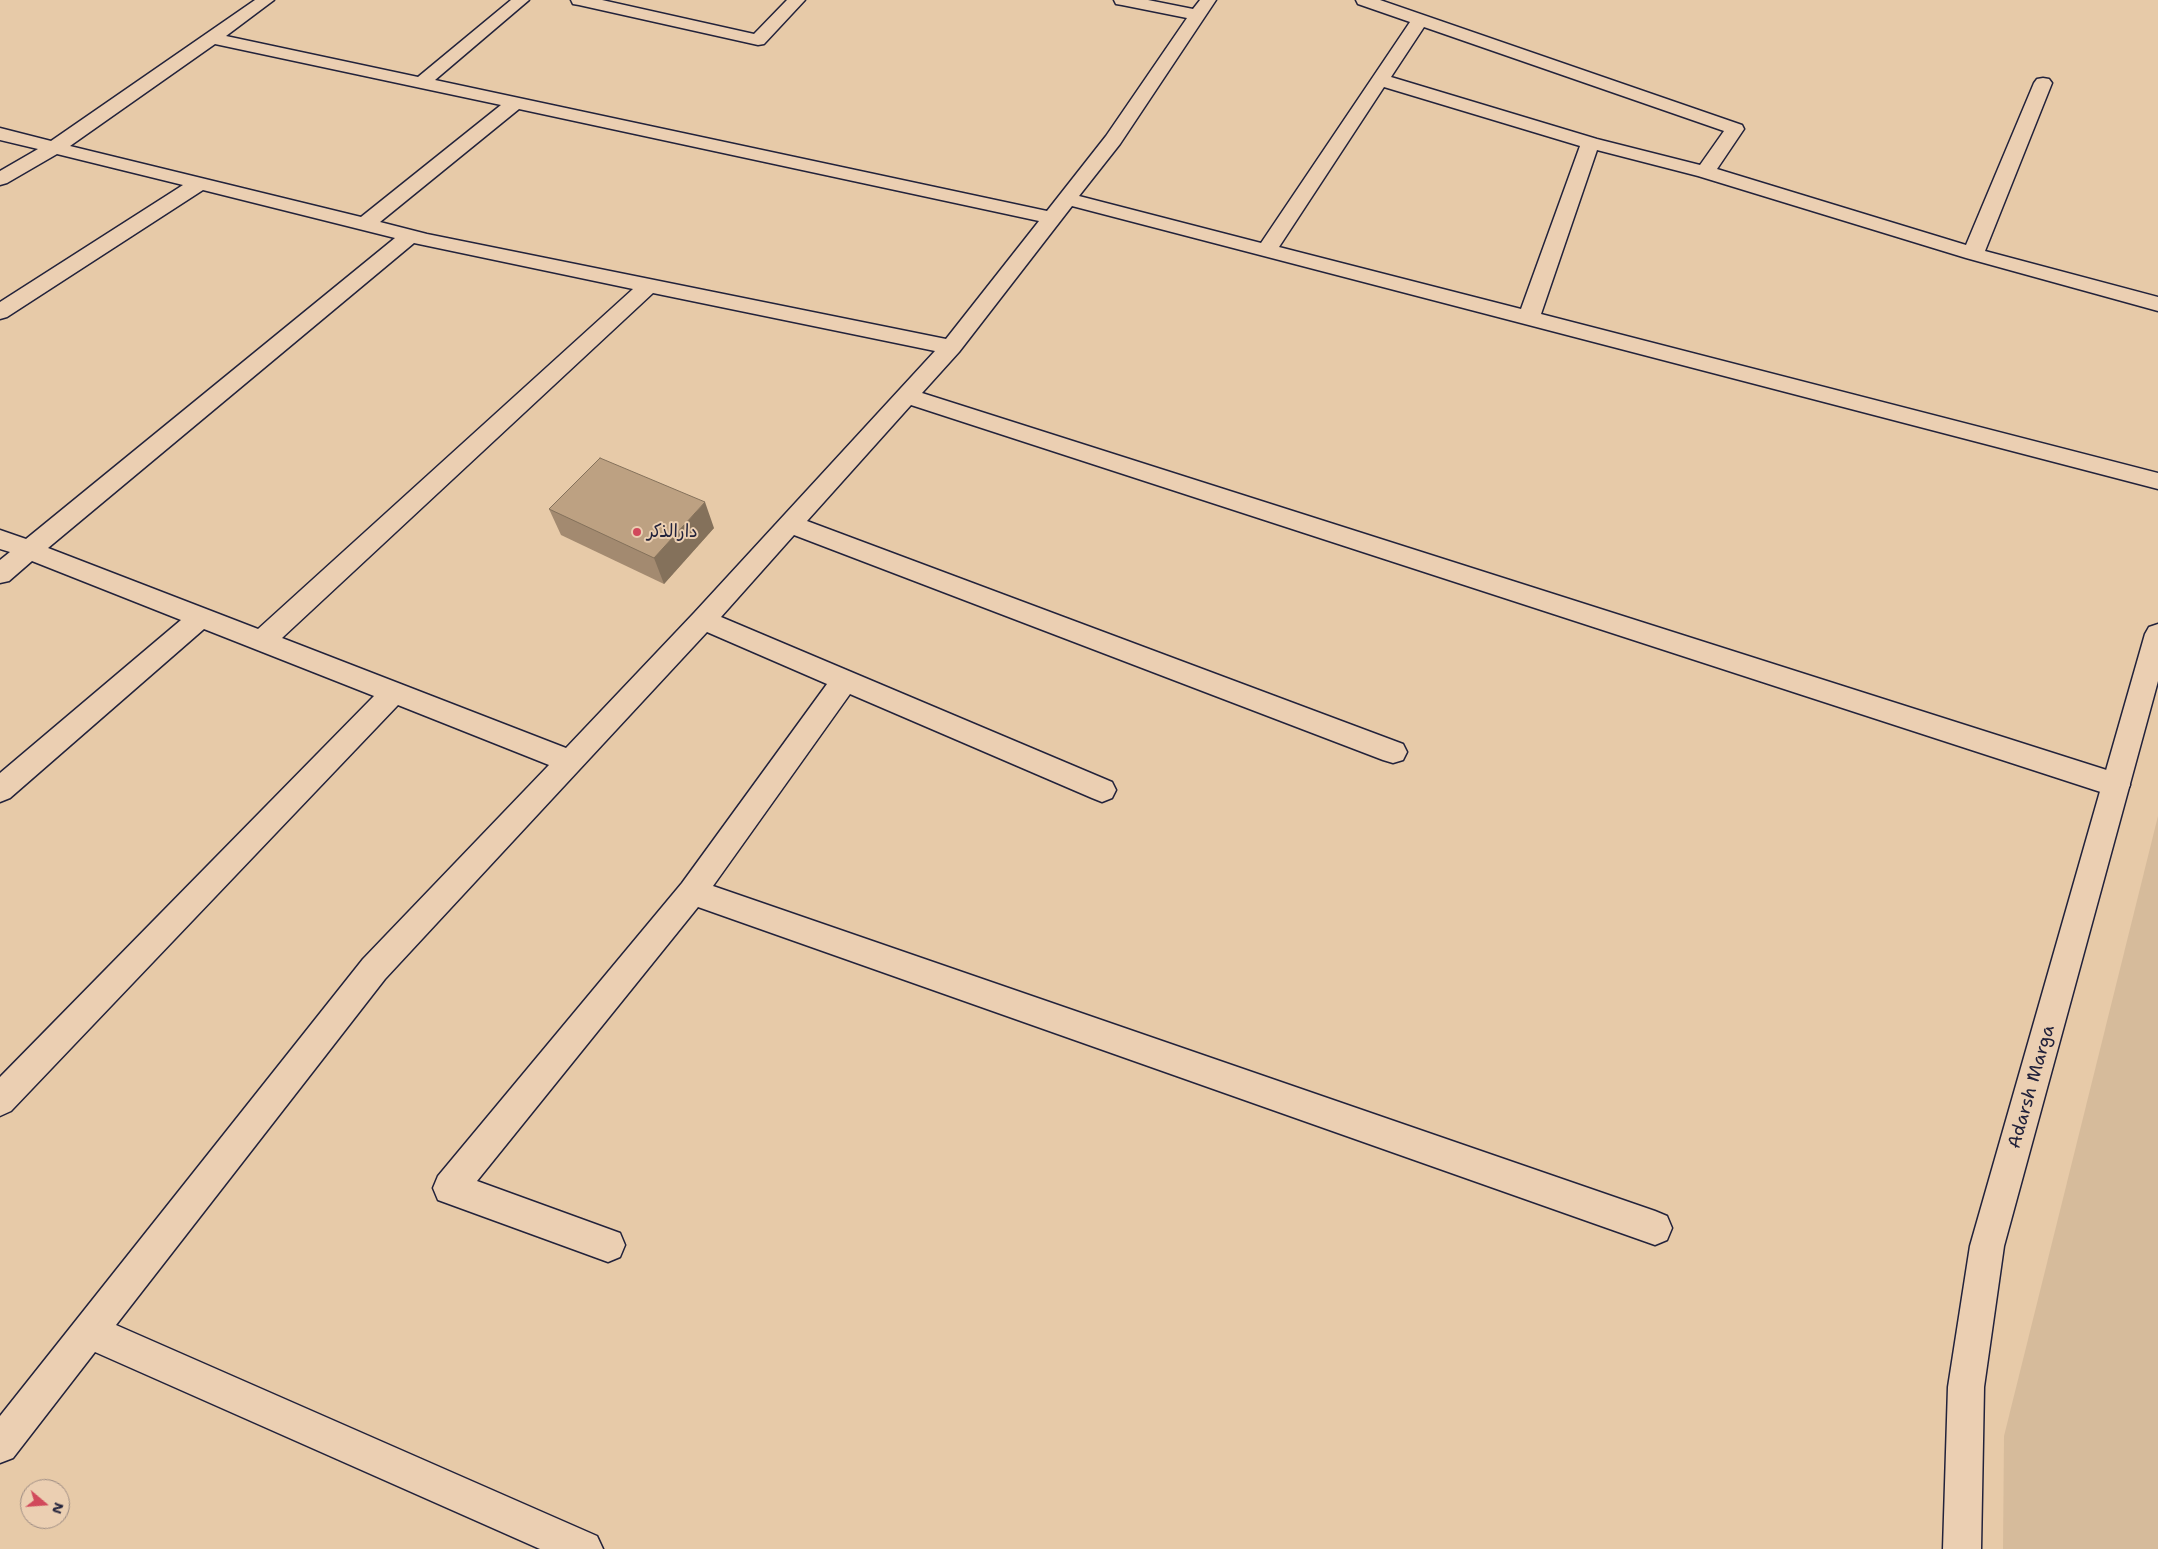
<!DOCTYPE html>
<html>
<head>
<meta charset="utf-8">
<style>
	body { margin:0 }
	#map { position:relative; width:2158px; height:1549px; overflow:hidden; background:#e7caa8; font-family:"Shantell Sans",sans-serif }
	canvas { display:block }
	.north { position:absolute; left:20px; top:1479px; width:50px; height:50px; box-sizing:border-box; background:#ebcfb2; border:1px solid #9b8a82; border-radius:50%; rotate:108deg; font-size:14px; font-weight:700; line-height:20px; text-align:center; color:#22223b }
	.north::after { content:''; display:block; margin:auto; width:18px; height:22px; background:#d1495b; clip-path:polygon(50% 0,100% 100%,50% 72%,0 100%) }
</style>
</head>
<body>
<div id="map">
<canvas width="2158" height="1549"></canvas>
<div class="north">N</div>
</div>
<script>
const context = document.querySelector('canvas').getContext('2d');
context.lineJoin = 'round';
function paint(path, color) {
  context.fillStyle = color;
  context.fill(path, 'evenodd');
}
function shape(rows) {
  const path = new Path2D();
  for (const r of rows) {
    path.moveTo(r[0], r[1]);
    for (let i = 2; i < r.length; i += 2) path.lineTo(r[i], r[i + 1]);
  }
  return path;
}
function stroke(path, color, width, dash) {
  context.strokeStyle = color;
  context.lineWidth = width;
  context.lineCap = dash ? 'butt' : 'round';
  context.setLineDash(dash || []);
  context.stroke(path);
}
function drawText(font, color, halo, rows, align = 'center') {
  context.font = font + ' "Shantell Sans","Playpen Sans Arabic",sans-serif';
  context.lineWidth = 4;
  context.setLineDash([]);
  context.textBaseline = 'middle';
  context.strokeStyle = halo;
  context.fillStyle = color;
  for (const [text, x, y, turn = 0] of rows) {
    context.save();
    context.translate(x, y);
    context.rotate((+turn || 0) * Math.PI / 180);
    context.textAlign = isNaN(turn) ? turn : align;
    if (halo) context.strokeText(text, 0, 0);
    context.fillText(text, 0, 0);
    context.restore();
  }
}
paint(shape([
	[2158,816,2158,1549,2003,1549,2004,1436]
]), '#d6bb9b');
const minor = shape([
	[255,0,274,0,226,36,418,77,511,0,529,0,435,80,1047,211,1106,136,1187,18,1122,5,1116,4,1114,0,1148,0,1193,9,1200,0,1216,0,1120,144,1079,196,1261,243,1410,22,1358,4,1356,0,1380,0,1742,125,1744,129,1717,169,1966,245,2034,83,2037,79,2043,78,2049,79,2052,83,1985,251,2158,297,2158,311,1966,258,1698,176,1597,150,1541,314,2158,473,2158,489,1072,206,959,352,922,393,2116,773,2126,777,2130,785,2126,793,2116,797,911,405,807,521,1403,744,1407,752,1403,760,1393,763,1383,760,794,535,721,617,1112,782,1116,790,1112,798,1102,802,1092,798,850,694,713,886,1655,1211,1667,1216,1672,1228,1667,1240,1655,1245,698,907,477,1181,620,1233,625,1245,620,1257,608,1262,438,1200,433,1188,438,1176,682,883,827,684,707,632,385,979,116,1325,597,1536,603,1549,540,1549,95,1352,13,1458,0,1463,0,1416,363,959,549,765,398,705,11,1111,0,1116,0,1077,374,696,204,629,10,798,0,802,0,773,181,620,32,561,9,581,0,583,0,560,10,552,0,549,0,530,26,539,395,238,203,190,7,317,0,319,0,302,183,185,57,154,7,183,0,185,0,171,38,149,0,140,0,128,51,141,255,0],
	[1424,27,1724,131,1700,165,1597,139,1391,77,1424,27],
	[215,44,421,88,501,105,361,217,70,146,215,44],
	[1384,87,1580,146,1521,309,1279,247,1384,87],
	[519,109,1039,221,946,339,427,234,380,222,519,109],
	[414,243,633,289,258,629,48,548,414,243],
	[653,293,935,351,694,613,566,748,282,638,653,293],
	[571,0,602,0,754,34,787,0,805,0,764,44,758,45,579,5,573,4,571,0]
]);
const major = shape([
	[2158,624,2158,681,2004,1246,1984,1387,1981,1549,1943,1549,1948,1387,1970,1246,2145,634,2149,627,2158,624]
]);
stroke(minor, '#22223b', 3);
stroke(major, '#22223b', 3);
paint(minor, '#ebcfb2');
paint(major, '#ebcfb2');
paint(shape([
	[549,509,714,528,664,584,561,535]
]), '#a38a70');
paint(shape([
	[705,502,714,528,664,584,654,558]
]), '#84715b');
const building = shape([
	[600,458,705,502,654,558,549,509,600,458]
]);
paint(building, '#bda182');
stroke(building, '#84715b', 1);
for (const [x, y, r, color] of [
	[637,532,5,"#d1495b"]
]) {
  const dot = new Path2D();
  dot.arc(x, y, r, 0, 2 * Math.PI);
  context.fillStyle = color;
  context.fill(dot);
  stroke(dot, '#ebcfb2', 2);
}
drawText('18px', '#22223b', '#ebcfb2', [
	["دارالذکر",647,532]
], 'left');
drawText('18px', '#22223b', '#ebcfb2', [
	["Adarsh Marga",2032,1087,-74]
]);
</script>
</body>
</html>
